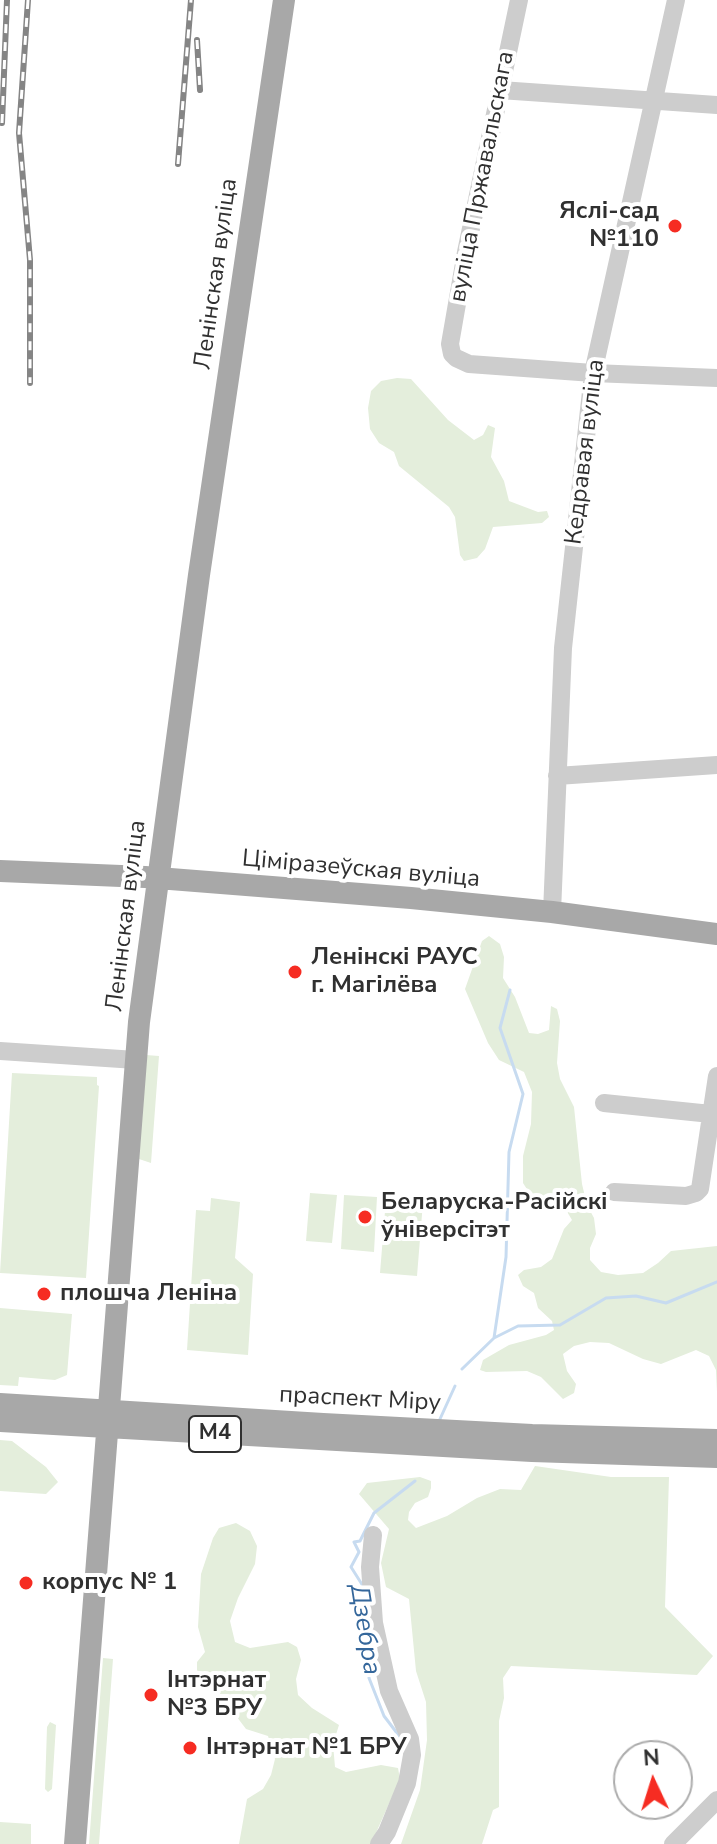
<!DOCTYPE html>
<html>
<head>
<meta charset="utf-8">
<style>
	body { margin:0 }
	#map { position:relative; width:717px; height:1844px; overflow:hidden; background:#fff; font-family:"Nunito Sans",sans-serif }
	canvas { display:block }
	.north { position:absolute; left:613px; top:1740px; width:80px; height:80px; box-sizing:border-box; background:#fff; border:2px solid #acacac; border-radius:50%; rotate:356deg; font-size:22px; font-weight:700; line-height:32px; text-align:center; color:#303030 }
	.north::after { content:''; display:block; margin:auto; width:28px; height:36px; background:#f62c22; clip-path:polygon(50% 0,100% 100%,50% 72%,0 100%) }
</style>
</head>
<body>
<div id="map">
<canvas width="717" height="1844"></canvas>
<div class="north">N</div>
</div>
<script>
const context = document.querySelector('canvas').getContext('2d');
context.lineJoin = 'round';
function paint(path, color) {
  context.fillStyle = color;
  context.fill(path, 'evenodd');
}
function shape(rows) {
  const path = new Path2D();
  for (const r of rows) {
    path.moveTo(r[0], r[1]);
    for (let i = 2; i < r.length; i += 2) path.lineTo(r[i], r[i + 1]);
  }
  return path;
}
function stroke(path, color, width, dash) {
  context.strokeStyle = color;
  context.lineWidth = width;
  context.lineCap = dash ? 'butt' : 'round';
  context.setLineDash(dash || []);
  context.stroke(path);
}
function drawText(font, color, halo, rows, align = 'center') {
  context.font = font + ' "Nunito Sans",sans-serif';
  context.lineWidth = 8;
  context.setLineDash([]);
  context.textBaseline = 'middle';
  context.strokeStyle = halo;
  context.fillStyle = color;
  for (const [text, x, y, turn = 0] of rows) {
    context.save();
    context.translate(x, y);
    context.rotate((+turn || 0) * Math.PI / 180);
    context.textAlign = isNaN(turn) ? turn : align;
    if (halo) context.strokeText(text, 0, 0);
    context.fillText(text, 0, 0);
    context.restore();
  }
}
paint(shape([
	[397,378,411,379,448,420,474,440,483,435,488,425,495,428,491,457,504,481,509,501,538,512,547,511,549,517,542,523,493,527,485,549,477,558,464,561,460,555,455,517,449,507,399,466,394,452,379,443,370,429,368,408,371,391,381,381],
	[489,936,500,944,504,957,503,978,515,997,529,1033,538,1034,549,1030,551,1006,557,1009,560,1021,557,1063,560,1079,574,1107,582,1184,587,1205,594,1218,596,1234,590,1248,590,1260,601,1272,618,1275,643,1273,658,1263,671,1251,717,1246,717,1392,716,1370,709,1356,696,1350,661,1364,643,1359,609,1343,590,1342,574,1346,563,1354,567,1371,576,1384,574,1393,563,1399,541,1377,527,1371,486,1372,480,1370,483,1360,509,1345,546,1335,554,1330,552,1321,538,1308,534,1293,523,1286,518,1275,524,1270,541,1267,552,1259,564,1229,572,1220,566,1210,532,1197,523,1183,523,1156,531,1124,532,1092,524,1072,499,1060,488,1043,465,989,482,941],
	[146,1055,159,1056,151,1163,139,1159],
	[12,1073,97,1077,97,1085,99,1086,86,1278,0,1273],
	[310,1193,337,1195,332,1243,306,1241],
	[344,1195,377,1197,374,1252,341,1249],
	[211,1198,240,1202,235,1258,253,1274,248,1355,187,1350,196,1210,210,1211],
	[386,1199,423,1202,417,1276,380,1273],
	[0,1308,72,1314,67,1375,55,1380,19,1377,18,1386,0,1385],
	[0,1440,12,1441,46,1467,58,1482,46,1494,0,1491],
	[535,1466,611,1477,669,1477,665,1607,713,1656,697,1675,511,1666,503,1678,504,1698,499,1721,499,1807,493,1810,482,1844,401,1844,420,1790,427,1740,426,1702,416,1671,409,1599,386,1587,381,1563,389,1529,359,1494,367,1483,420,1477,431,1481,431,1488,428,1497,415,1503,409,1512,408,1520,416,1528,447,1516,477,1498,500,1489,521,1490],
	[236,1523,250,1531,257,1546,255,1564,238,1598,230,1621,235,1642,250,1648,288,1642,297,1647,301,1660,296,1679,298,1695,312,1708,339,1725,333,1744,335,1767,346,1772,381,1765,398,1768,400,1779,371,1844,239,1844,247,1799,263,1789,271,1775,275,1759,268,1736,246,1729,215,1688,205,1682,197,1670,197,1662,205,1652,198,1627,201,1574,213,1538,219,1528],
	[103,1658,113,1659,99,1844,89,1844],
	[50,1722,56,1725,52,1789,48,1792,45,1789,47,1727],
	[0,1822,31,1824,31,1844,0,1844]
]), '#e4eedc');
stroke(shape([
	[494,1338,506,1257,509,1152,523,1094,500,1028,510,990],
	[462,1369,494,1338,518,1326,560,1325,606,1298,636,1296,666,1303,717,1282],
	[440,1419,455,1386],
	[364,1604,363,1586,351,1567,359,1552,354,1542,360,1541,374,1513,415,1481],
	[364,1611,366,1646,370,1665,369,1678,384,1716,400,1737]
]), '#c7dbf0', 3);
stroke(shape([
	[519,0,466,252,450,344,452,354,456,358,469,364,593,373,717,378],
	[500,90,717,105],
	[557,776,717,765],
	[552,912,563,648,593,373,676,0],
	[0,1051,136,1060],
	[604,1103,711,1114],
	[614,1192,686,1196,696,1193,700,1189,717,1076],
	[373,1535,370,1567,374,1623,389,1691,410,1739,412,1755,407,1783,387,1832,379,1844],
	[673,1844,717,1800]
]), '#cdcdcd', 18);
stroke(shape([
	[0,871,145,877,411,898,552,912,717,934],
	[0,1404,323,1424,532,1435,717,1440],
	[0,1421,532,1451,717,1457],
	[75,1844,139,1022,199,575,284,0]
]), '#a8a8a8', 22);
const rail = shape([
	[28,0,19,133,30,260,30,383],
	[197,40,200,90],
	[2,123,7,0],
	[178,164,191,0]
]);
stroke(rail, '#858585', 6);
stroke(rail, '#fff', 3, [9]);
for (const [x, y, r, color] of [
	[675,226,8,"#f62c22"],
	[295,972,8,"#f62c22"],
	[365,1217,8,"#f62c22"],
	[44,1294,8,"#f62c22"],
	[26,1583,8,"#f62c22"],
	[151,1695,8,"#f62c22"],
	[190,1748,8,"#f62c22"]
]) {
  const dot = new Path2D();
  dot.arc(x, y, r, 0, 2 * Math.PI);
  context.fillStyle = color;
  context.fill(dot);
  stroke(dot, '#fff', 3);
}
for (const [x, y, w] of [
	[215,1434,52]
]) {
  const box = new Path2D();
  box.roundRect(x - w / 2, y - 18, w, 36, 6);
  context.fillStyle = '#fff';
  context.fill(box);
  stroke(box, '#303030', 2);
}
drawText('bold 22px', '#303030', null, [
	["М4",215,1434]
]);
drawText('24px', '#303030', '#fff', [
	["вуліца Пржавальскага",483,177,-79],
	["Ленінская вуліца",217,274,-82],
	["Кедравая вуліца",586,452,-83],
	["Ціміразеўская вуліца",361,870,5],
	["Ленінская вуліца",127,916,-83],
	["праспект Міру",360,1400,3]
]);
drawText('bold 24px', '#303030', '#fff', [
	["Яслі-сад",659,212,"right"],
	["№110",659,240,"right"],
	["Ленінскі РАУС",311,958],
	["г. Магілёва",311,986],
	["Беларуска-Расійскі",381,1203],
	["ўніверсітэт",381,1231],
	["плошча Леніна",60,1294],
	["корпус № 1",42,1583],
	["Інтэрнат",167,1681],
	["№3 БРУ",167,1709],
	["Інтэрнат №1 БРУ",206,1748]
], 'left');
drawText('italic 26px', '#35679b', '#fff', [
	["Дзебра",364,1630,81]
]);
</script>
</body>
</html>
